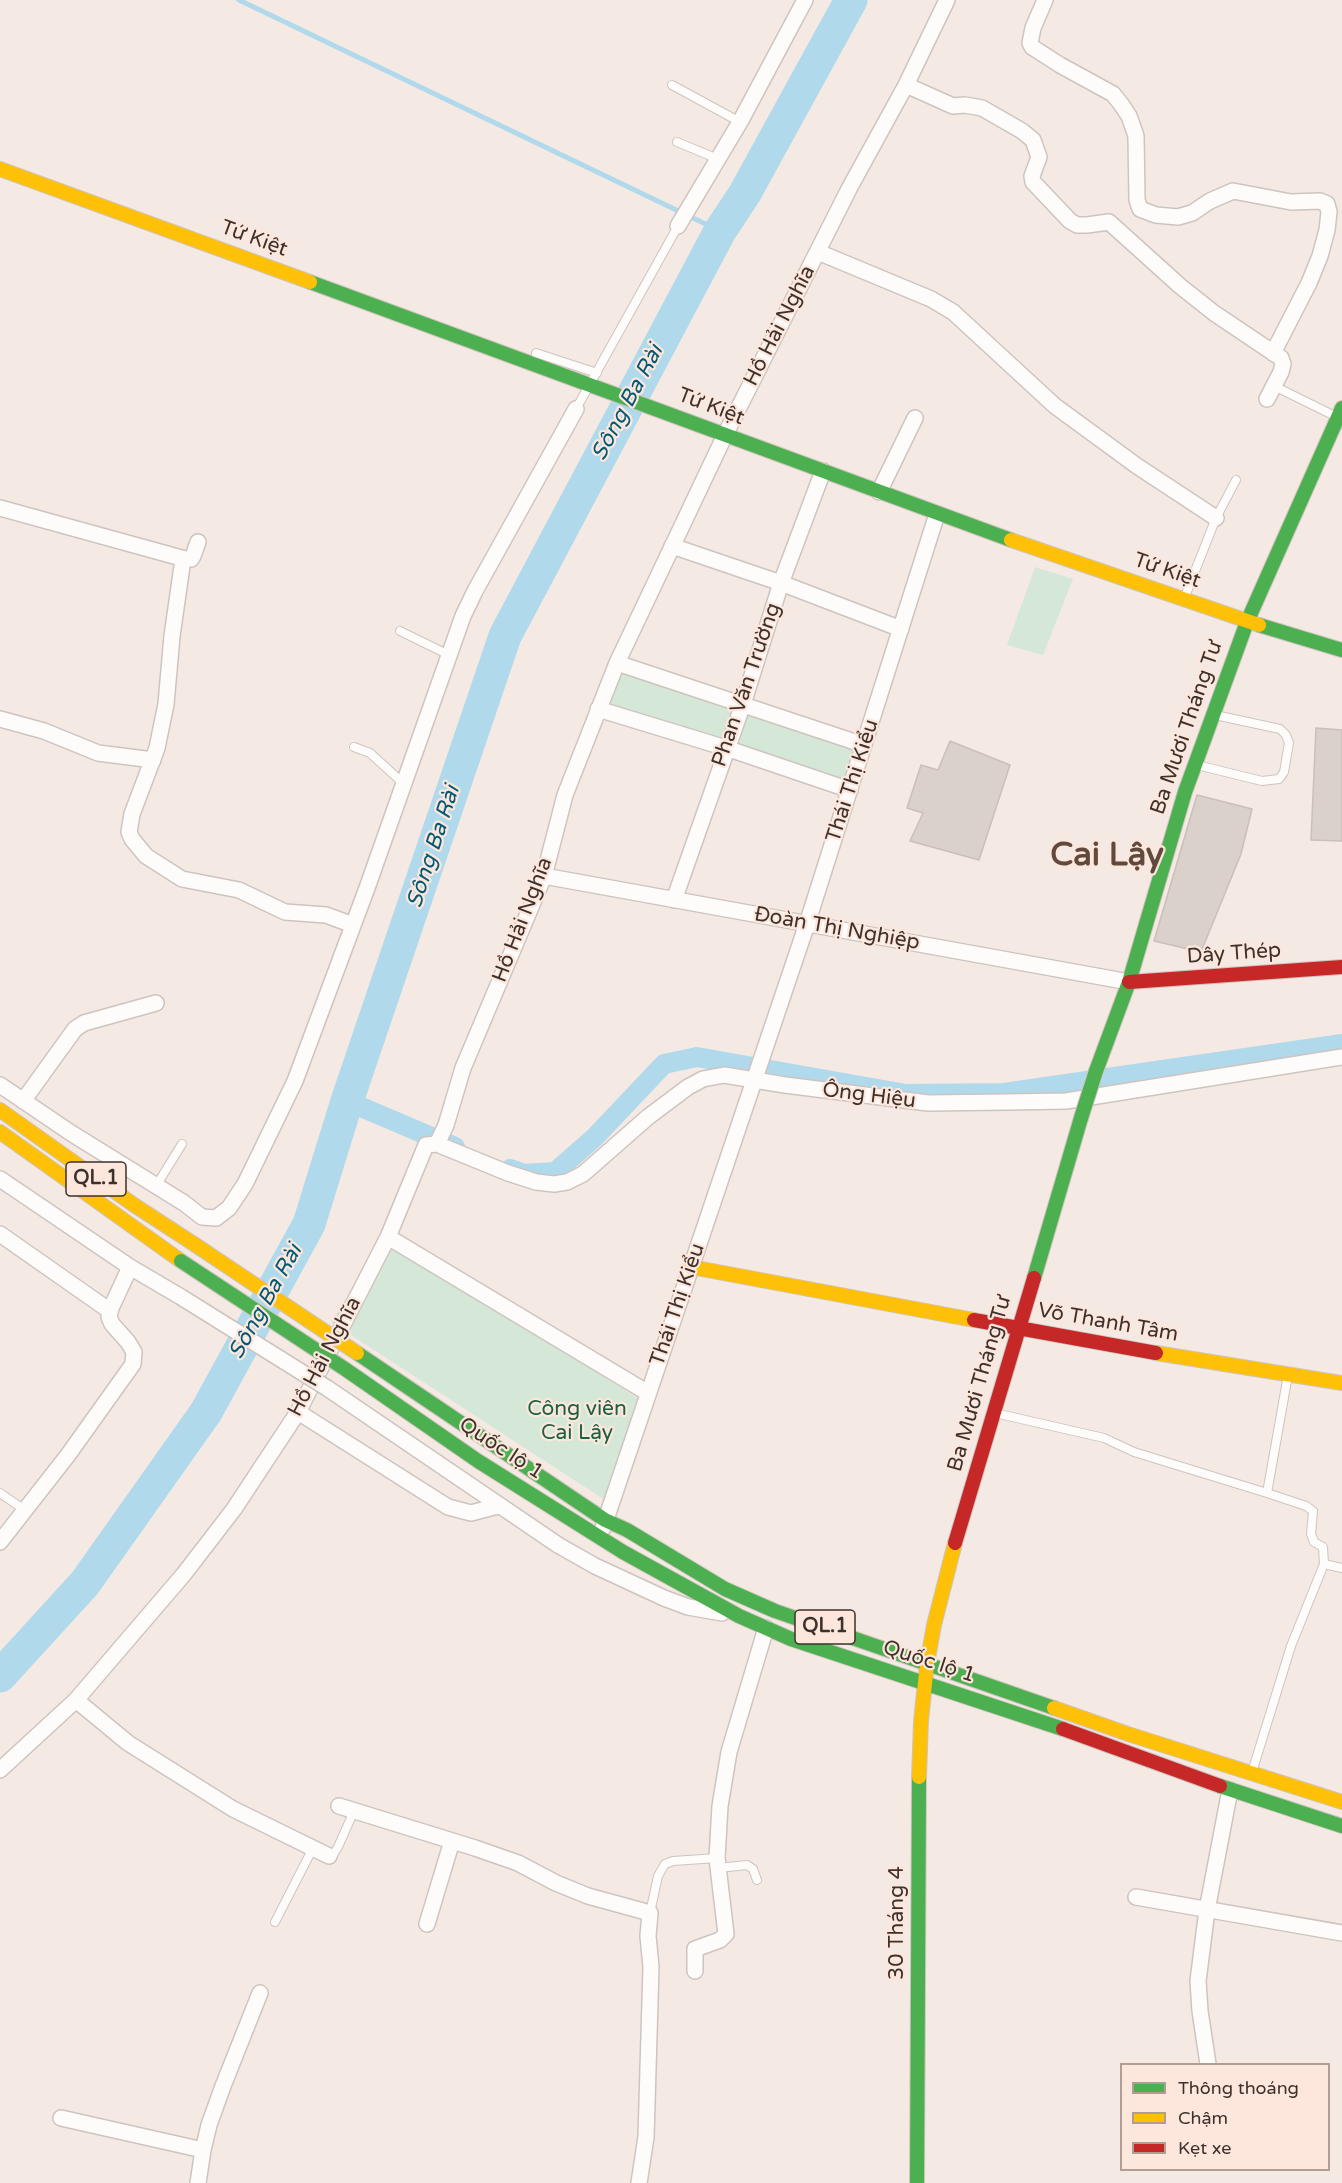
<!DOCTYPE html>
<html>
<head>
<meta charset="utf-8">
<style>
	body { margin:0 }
	#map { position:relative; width:1342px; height:2183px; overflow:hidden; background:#f5e9e3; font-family:"Varela Round",sans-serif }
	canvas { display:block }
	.legend { position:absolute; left:1120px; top:2063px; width:210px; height:108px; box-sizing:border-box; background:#fde6db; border:2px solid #b09e95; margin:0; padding:8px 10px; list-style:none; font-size:18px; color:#3c312c }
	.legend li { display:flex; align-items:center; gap:12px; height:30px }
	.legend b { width:30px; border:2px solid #b09e95 }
</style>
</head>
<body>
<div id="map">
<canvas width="1342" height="2183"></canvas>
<ul class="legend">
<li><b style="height:8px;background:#4caf50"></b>Thông thoáng</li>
<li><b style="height:8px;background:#ffc107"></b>Chậm</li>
<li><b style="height:8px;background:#c62828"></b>Kẹt xe</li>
</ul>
</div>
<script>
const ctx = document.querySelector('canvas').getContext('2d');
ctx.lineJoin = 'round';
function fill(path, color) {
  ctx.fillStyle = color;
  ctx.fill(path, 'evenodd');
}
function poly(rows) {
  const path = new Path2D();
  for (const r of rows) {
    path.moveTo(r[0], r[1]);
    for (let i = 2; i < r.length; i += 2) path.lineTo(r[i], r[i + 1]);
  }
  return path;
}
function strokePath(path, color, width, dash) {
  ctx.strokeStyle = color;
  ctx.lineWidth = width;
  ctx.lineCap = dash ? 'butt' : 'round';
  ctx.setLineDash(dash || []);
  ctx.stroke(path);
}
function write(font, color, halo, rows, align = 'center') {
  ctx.font = font + ' "Varela Round",sans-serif';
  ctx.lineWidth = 4.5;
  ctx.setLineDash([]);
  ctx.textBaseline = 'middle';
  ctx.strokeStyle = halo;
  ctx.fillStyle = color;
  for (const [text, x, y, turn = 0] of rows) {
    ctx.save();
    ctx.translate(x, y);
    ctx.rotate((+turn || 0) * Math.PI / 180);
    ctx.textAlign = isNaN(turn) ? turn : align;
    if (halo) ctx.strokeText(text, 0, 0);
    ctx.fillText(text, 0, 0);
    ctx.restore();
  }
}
fill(poly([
	[1035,567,1073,579,1043,655,1007,645],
	[617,663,864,745,850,790,598,709],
	[384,1238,645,1403,611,1504,331,1322]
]), '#d5e8d8');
strokePath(poly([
	[239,0,720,231]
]), '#b0daec', 5);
strokePath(poly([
	[347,1101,455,1147],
	[510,1169,524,1174,555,1172,594,1138,664,1064,697,1057,906,1094,1004,1093,1342,1044]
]), '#b0daec', 20);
strokePath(poly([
	[0,1676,85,1583,206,1412,309,1224,347,1101,505,636,720,231,745,193,851,0]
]), '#b0daec', 33);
const building = poly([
	[1316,728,1342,730,1342,841,1311,840,1316,728],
	[950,741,1010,765,979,860,910,841,923,813,907,808,921,765,938,770,950,741],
	[1197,795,1252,809,1241,854,1201,952,1154,941,1197,795]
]);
fill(building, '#dbd1cb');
strokePath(building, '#cabfba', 1.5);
const lane = poly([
	[672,85,740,122],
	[677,142,718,159],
	[536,353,597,373],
	[1274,386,1337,417],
	[576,409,678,226],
	[1184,599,1216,518,1236,480],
	[400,631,449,655],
	[354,747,370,753,404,784],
	[1197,765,1262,781,1279,779,1284,772,1289,743,1286,735,1280,729,1215,715],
	[156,1186,182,1144],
	[1288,1375,1267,1493,1306,1506,1313,1511,1311,1534,1314,1542,1323,1547,1324,1564],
	[995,1413,1104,1438,1134,1452,1267,1493],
	[0,1493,26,1511],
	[1253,1769,1291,1646,1324,1564,1342,1568],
	[330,1856,333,1855,338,1847,354,1811],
	[718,1868,747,1865,753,1869,757,1880],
	[650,1913,658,1876,665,1864,673,1861,717,1858],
	[275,1922,313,1848]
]);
const street = poly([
	[1045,0,1033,28,1030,43,1032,47,1060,65,1113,94,1121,104,1129,116,1136,136,1137,200,1140,209,1156,215,1178,217,1192,213,1210,201,1233,191,1291,202,1320,201,1327,204,1329,212,1327,230,1320,256,1309,283,1273,353],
	[906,85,953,106,965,105,982,108,1022,131,1033,140,1039,157,1032,176,1033,182,1070,221,1077,225,1087,225,1109,222,1180,286,1214,313,1281,358,1283,364,1281,372,1267,399],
	[678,226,740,122,805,0],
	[818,252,931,299,953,312,1055,406,1137,466,1216,518],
	[879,492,915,418],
	[0,508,185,559,191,559,193,556,198,542],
	[672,546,781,583,901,629],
	[183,559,172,636,166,704,157,748,132,814,129,832,132,839,146,856,182,879,239,890,285,912,326,915,353,925],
	[617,663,864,745],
	[598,709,726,748,850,790],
	[0,719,44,731,98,753,153,760],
	[544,876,1129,982],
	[674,900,743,704,781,583,823,471],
	[0,1085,71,1133,184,1203,202,1217,216,1218,229,1208,245,1184,295,1081,367,888,463,616,475,591,576,409],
	[23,1101,75,1029,84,1023,156,1003],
	[437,1144,446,1125,463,1068,544,876,565,795,617,663,725,435,850,187,906,85,947,0],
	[437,1144,508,1173,536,1182,554,1184,567,1182,583,1174,648,1117,688,1087,703,1079,724,1075,785,1085,928,1103,1008,1102,1066,1101,1342,1057],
	[0,1179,130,1267,181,1297],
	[0,1234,110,1311],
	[388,1237,648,1393],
	[327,1388,558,1545,595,1566,664,1598,688,1607,722,1613],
	[298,1412,448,1507,471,1513,498,1506],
	[603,1528,807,924,937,514],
	[0,1542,68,1455,133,1364,134,1352,128,1342,112,1324,109,1317,111,1308,130,1267],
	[76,1700,128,1743,233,1809,329,1856],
	[0,1770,76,1700,184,1574,234,1509,298,1412,388,1237,426,1145,437,1144],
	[339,1806,475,1848,518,1863,556,1883,588,1896,650,1913,648,1936,651,1967,646,2137,639,2183],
	[1136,1897,1342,1933],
	[427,1924,452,1841],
	[695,1971,695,1949,720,1940,726,1934,717,1858,720,1806,729,1752,766,1628],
	[1208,2064,1200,2011,1198,1981,1207,1910,1230,1790],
	[61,2118,203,2150,198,2183],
	[203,2150,209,2125,223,2086,260,1993]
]);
const fast = poly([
	[310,282,1011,540],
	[1259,625,1342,650],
	[1096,1071,1129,982,1185,792,1247,622,1342,408],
	[1034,1278,1081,1118],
	[357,1353,605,1520,627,1530,725,1589,775,1611,1054,1708],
	[345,1369,478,1461,623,1552,739,1616,791,1639,1063,1729],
	[1220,1786,1342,1826],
	[917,2183,919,1777]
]);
const slow = poly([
	[0,169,310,282],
	[1011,540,1259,625],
	[0,1110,134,1205,194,1244],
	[0,1132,181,1261],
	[691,1267,974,1320],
	[1156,1353,1342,1383],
	[1054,1708,1128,1734,1342,1802],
	[919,1777,921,1721,927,1664,934,1625,955,1543]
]);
const jam = poly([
	[1129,982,1342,967],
	[974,1320,1156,1353],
	[955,1543,1034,1278],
	[1063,1729,1220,1786]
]);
strokePath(lane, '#cec4bf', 10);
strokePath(street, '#cec4bf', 18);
strokePath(fast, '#cec4bf', 16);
strokePath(slow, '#cec4bf', 16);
strokePath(jam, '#cec4bf', 16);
strokePath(lane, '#fefcfb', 8);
strokePath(street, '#fefcfb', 15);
strokePath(fast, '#4caf50', 14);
strokePath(slow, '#ffc107', 14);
strokePath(jam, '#c62828', 14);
const streetBridge = poly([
	[181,1297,327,1388]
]);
const fastBridge = poly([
	[1081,1118,1096,1071],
	[181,1261,345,1369]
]);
const slowBridge = poly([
	[194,1244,357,1353]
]);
strokePath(streetBridge, '#cec4bf', 18, []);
strokePath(fastBridge, '#cec4bf', 16, []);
strokePath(slowBridge, '#cec4bf', 16, []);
strokePath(streetBridge, '#fefcfb', 15);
strokePath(fastBridge, '#4caf50', 14);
strokePath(slowBridge, '#ffc107', 14);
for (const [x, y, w] of [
	[96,1179,60],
	[825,1627,60]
]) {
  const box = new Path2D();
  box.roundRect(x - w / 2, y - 17, w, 34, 4.5);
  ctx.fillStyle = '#fde6db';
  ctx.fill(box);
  strokePath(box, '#3c312c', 1.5);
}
write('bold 20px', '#3c312c', null, [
	["QL.1",96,1179],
	["QL.1",825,1627]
]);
write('21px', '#3c312c', '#fde6db', [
	["Tứ Kiệt",254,239,20],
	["Hồ Hải Nghĩa",780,326,-63],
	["Tứ Kiệt",711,407,21],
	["Tứ Kiệt",1167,571,19],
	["Phan Văn Trường",747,685,-71],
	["Ba Mươi Tháng Tư",1187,728,-71],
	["Thái Thị Kiểu",853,781,-72],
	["Hồ Hải Nghĩa",523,920,-69],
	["Đoàn Thị Nghiệp",837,929,10],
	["Dây Thép",1234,954,-4],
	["Ông Hiệu",869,1096,7],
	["Thái Thị Kiểu",678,1305,-71],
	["Võ Thanh Tâm",1108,1323,10],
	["Hồ Hải Nghĩa",325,1357,-62],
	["Ba Mươi Tháng Tư",980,1384,-74],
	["Quốc lộ 1",501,1449,33],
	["Quốc lộ 1",929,1662,18],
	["30 Tháng 4",897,1923,-90]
]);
write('21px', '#1a6042', '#fde6db', [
	["Công viên",577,1409],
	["Cai Lậy",577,1433]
]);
write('italic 22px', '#005975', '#fde6db', [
	["Sông Ba Rài",628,403,-62],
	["Sông Ba Rài",434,847,-72],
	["Sông Ba Rài",266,1302,-61]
]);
write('bold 33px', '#61493e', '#fde6db', [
	["Cai Lậy",1107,856]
]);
</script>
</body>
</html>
